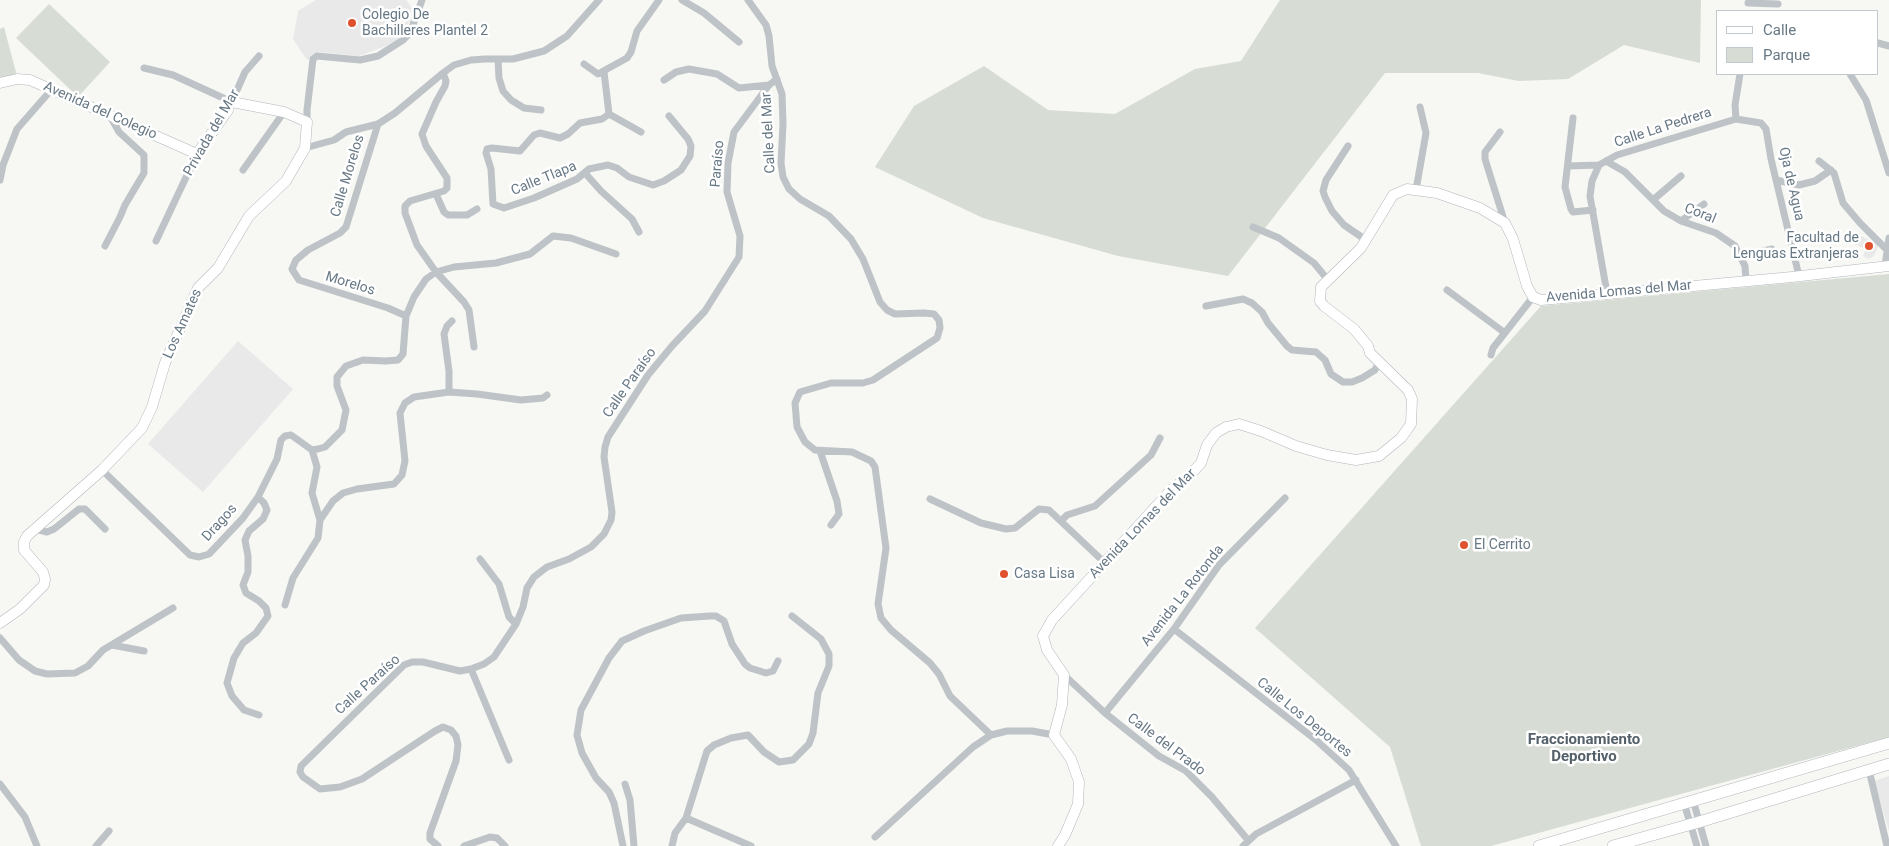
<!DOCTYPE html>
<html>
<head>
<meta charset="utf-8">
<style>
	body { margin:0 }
	#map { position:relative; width:1889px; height:846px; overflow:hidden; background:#f7f7f4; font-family:Roboto,sans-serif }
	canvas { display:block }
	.legend { position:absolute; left:1716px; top:10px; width:162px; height:65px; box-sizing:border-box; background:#fff; border:1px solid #c2c9ce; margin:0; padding:6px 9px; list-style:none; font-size:15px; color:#677885 }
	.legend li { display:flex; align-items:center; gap:10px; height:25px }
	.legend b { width:25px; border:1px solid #c2c9ce }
</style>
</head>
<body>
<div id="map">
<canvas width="1889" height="846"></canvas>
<ul class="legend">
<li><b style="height:6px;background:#fff"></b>Calle</li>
<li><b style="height:14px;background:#d7dcd4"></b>Parque</li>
</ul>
</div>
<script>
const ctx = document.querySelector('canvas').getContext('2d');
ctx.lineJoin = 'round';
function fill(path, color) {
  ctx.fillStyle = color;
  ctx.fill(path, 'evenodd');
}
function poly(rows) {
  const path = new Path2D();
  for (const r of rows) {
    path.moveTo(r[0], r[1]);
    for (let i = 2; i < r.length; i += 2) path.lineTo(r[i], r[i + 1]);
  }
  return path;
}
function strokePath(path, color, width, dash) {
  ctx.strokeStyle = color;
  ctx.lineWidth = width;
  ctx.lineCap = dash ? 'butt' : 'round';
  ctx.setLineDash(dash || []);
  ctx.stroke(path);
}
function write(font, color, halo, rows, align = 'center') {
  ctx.font = font + ' Roboto,sans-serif';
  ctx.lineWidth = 5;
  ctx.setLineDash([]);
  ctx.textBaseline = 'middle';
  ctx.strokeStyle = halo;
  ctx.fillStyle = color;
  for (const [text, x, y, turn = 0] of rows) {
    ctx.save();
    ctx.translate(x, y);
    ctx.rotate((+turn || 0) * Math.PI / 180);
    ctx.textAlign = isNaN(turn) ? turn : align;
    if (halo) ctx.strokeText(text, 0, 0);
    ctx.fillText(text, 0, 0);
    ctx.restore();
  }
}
fill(poly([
	[316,0,406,0,414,11,403,36,386,46,359,56,319,52,307,60,293,39,298,11],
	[1858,235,1879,244,1874,256,1869,259,1863,256,1866,249,1854,244],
	[238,341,293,389,203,492,148,444],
	[1889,776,1889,831,1874,781]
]), '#e8e9e8');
fill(poly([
	[1280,0,1701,0,1700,63,1624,45,1568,79,1519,81,1478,73,1385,73,1228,276,1118,256,983,218,875,167,914,106,984,66,1048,110,1115,114,1195,69,1241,61],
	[49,4,110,62,78,97,16,38],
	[4,27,17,76,0,81,0,29],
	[1889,274,1889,737,1491,846,1421,846,1390,747,1255,628,1541,306]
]), '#d7dcd4');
const secondary = poly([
	[0,83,17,79,30,80,197,154,228,110],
	[0,623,20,609,44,585,45,579,43,572,24,550,24,542,27,536,102,470,142,428,152,407,165,363,198,288,218,268,249,216,286,181,305,148,307,122,284,112,232,102],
	[1058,846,1065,835,1078,804,1079,782,1071,759,1054,735,1062,705,1064,675,1047,650,1043,636,1052,620,1172,489,1188,477,1201,463,1207,445,1216,433,1226,427,1239,424,1261,431,1296,446,1327,455,1356,460,1379,456,1401,438,1411,424,1412,399,1408,390,1370,353,1368,346,1354,329,1324,306,1320,301,1321,287,1361,248,1393,195,1407,189,1437,193,1480,208,1505,223,1513,239,1527,286,1533,297,1541,300,1792,277,1889,266]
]);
const primary = poly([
	[1539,846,1889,743],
	[1613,846,1699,822,1889,764]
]);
strokePath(secondary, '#b1b7bb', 11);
strokePath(primary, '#b2b7bb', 12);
strokePath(poly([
	[682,0,704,13,739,42],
	[748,0,766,25,769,36,772,66,782,94,783,124,781,163,783,177,789,189,800,199,829,216,851,239,863,259,880,302,887,310,895,314,924,313,934,314,939,320,940,328,937,338,873,380,863,383,831,383,800,392,795,403,797,427,805,442,815,450,852,452,871,461,875,467,886,548,878,604,881,618,891,630,930,663,939,674,950,696,991,735],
	[1748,3,1778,4],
	[1878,43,1889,46],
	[498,59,499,78,503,91,511,100,524,108,541,110],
	[584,64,598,74,627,58,631,52,637,31,659,0],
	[144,68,173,75,232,102],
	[604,72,609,114],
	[443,73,446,81,445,86,436,102,422,134,426,146,447,178,447,188,444,191,410,201,405,206,405,213,417,245,436,272,464,302,469,310,474,347],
	[1850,74,1866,100,1889,173],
	[664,80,676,72,689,69,717,74,739,88,769,85],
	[230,106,245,72,259,56],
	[609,114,602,119,580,123,568,134,560,138,540,133,534,135,520,151,492,148,487,149,486,153,491,169,493,204,504,208,534,198,577,179,589,169,608,165,617,168,629,177,653,185,664,181,681,170,690,156,691,146,688,139,669,116],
	[609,114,641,132],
	[1573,118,1565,187,1571,209,1573,212,1593,210],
	[1736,119,1735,105,1740,74],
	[307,122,307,110,313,59,317,56,360,60,378,56,403,40,410,33,422,0],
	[378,124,346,227,340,233,308,250,296,260,292,269,299,280,388,308,406,316],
	[1500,132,1485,152,1485,159,1505,223],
	[1348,146,1326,180,1323,191,1325,197,1332,211,1344,225,1366,240],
	[305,148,334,140,346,132,378,124,395,113,443,73,454,65,471,60,485,59,513,59,544,51,567,36,599,0],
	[1606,161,1625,172,1664,211,1681,221,1716,233,1735,246,1745,266,1746,281],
	[1819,161,1834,173,1843,203,1860,223,1887,250],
	[1568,166,1599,165],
	[243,170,284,112],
	[585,173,601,191,632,219,639,232],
	[0,180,3,165,17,129,52,89],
	[1776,180,1799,185,1815,181,1831,170],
	[1416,190,1426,133,1420,107],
	[436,194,444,212,448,215,467,215,477,209],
	[1653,200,1681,176],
	[1681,221,1704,204],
	[1253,227,1279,238,1314,263,1328,280],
	[156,241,197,154],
	[105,246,120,217,125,205,144,173,144,155,119,132,110,116],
	[1741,256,1772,249],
	[1885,266,1889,238],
	[1447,290,1505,333],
	[1607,293,1590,196,1592,181,1599,165,1617,155,1736,119,1761,123,1766,129,1771,159,1799,276],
	[1206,306,1243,299,1252,303,1262,312,1268,323,1287,346,1292,350,1316,352,1325,360,1331,374,1343,382,1352,382,1362,378,1375,370,1379,362],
	[1491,355,1493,348,1533,297],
	[449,392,449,371,444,334,447,326,452,321],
	[312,450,317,467,312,493,320,520],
	[820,451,837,501,839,514,831,525],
	[102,470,190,555,199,557,209,554,243,518,258,497,277,459,281,440,285,436,291,435,312,450,318,449,325,447,342,430,346,410,337,386,337,377,346,366,363,360,386,361,398,360,403,354,406,316,414,297,426,279,436,272,454,267,496,263,530,254,553,236,571,238,616,254],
	[258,497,264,503,267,510,263,519,249,531,245,540,248,556,248,572,243,585,246,593,259,601,266,608,268,616,256,633,243,643,234,658,227,683,232,696,244,710,259,715],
	[930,499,981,523,1006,529,1015,528,1039,509,1049,510,1105,563],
	[1061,521,1067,515,1095,506,1151,455,1160,438],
	[35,529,47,532,54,529,79,509,85,509,105,529],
	[480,559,499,584,509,617,516,624],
	[285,605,293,578,318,538,320,520,333,501,343,493,357,489,394,484,402,475,405,461,400,413,405,403,414,397,449,392,477,394,521,400,543,398,547,395],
	[1174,629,1316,740,1349,770,1396,846],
	[0,638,19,660,35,671,47,674,75,673,88,666,103,650,173,608],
	[112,645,144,651],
	[471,669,509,760],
	[1064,675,1105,713,1159,756,1186,771,1212,797,1248,840],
	[1105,713,1174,629,1219,565,1285,498],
	[1869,770,1887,846],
	[0,784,25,817,37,846],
	[625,784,630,800,634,846],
	[1693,800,1706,846],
	[1684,803,1697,846],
	[686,818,751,846],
	[875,837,973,747,991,735,1007,731,1032,731,1054,735],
	[96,846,109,831],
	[438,846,430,839,430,833,456,761,458,745,456,736,451,730,443,727,435,731,362,779,340,787,320,789,303,777,300,772,301,766,404,665,412,662,423,662,460,671,471,669,484,664,494,657,516,624,523,607,527,588,534,577,547,567,569,559,591,547,604,534,611,520,612,512,604,457,605,447,608,437,648,375,672,346,705,311,739,257,740,236,727,192,728,163,734,132,769,85,777,79],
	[464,846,490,837,497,838,505,846],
	[623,846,614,803,609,792,596,778,582,753,577,735,581,710,609,658,622,641,644,631,681,618,710,616,716,616,724,621,732,644,745,664,750,668,766,673,773,671,778,661],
	[672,846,675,833,686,818,707,751,714,745,731,738,748,735,764,752,779,762,793,760,809,744,813,733,818,693,829,666,829,654,821,639,792,616],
	[1243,846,1256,834,1356,780]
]), '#bec3c7', 7);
strokePath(secondary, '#fff', 10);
strokePath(primary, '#fff', 11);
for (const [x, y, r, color] of [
	[352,23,5,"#df522d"],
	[1869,246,5,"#df522d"],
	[1464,545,5,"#df522d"],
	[1004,574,5,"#df522d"]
]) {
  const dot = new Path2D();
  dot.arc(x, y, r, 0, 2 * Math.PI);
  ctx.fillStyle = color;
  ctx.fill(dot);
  strokePath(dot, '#fff', 2);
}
write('14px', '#677885', '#fff', [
	["Colegio De",362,15],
	["Bachilleres Plantel 2",362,31],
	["Facultad de",1859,238,"right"],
	["Lenguas Extranjeras",1859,254,"right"],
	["El Cerrito",1474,545],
	["Casa Lisa",1014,574]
], 'left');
write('14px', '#677885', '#fff', [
	["Avenida del Colegio",100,111,24],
	["Calle La Pedrera",1663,128,-18],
	["Privada del Mar",212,133,-60],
	["Calle del Mar",769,133,-93],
	["Paraíso",718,164,-85],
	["Calle Morelos",348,176,-73],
	["Calle Tlapa",544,179,-22],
	["Oja de Agua",1791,184,77],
	["Coral",1700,214,22],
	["Morelos",350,284,17],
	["Avenida Lomas del Mar",1619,292,-5],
	["Los Amates",183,324,-66],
	["Calle Paraíso",630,383,-55],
	["Dragos",220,523,-48],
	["Avenida Lomas del Mar",1143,524,-46],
	["Avenida La Rotonda",1183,596,-52],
	["Calle Paraíso",368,685,-42],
	["Calle Los Deportes",1304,718,39],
	["Calle del Prado",1166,745,37]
]);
write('bold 15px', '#55616a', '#fff', [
	["Fraccionamiento",1584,740],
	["Deportivo",1584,757]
]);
</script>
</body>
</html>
